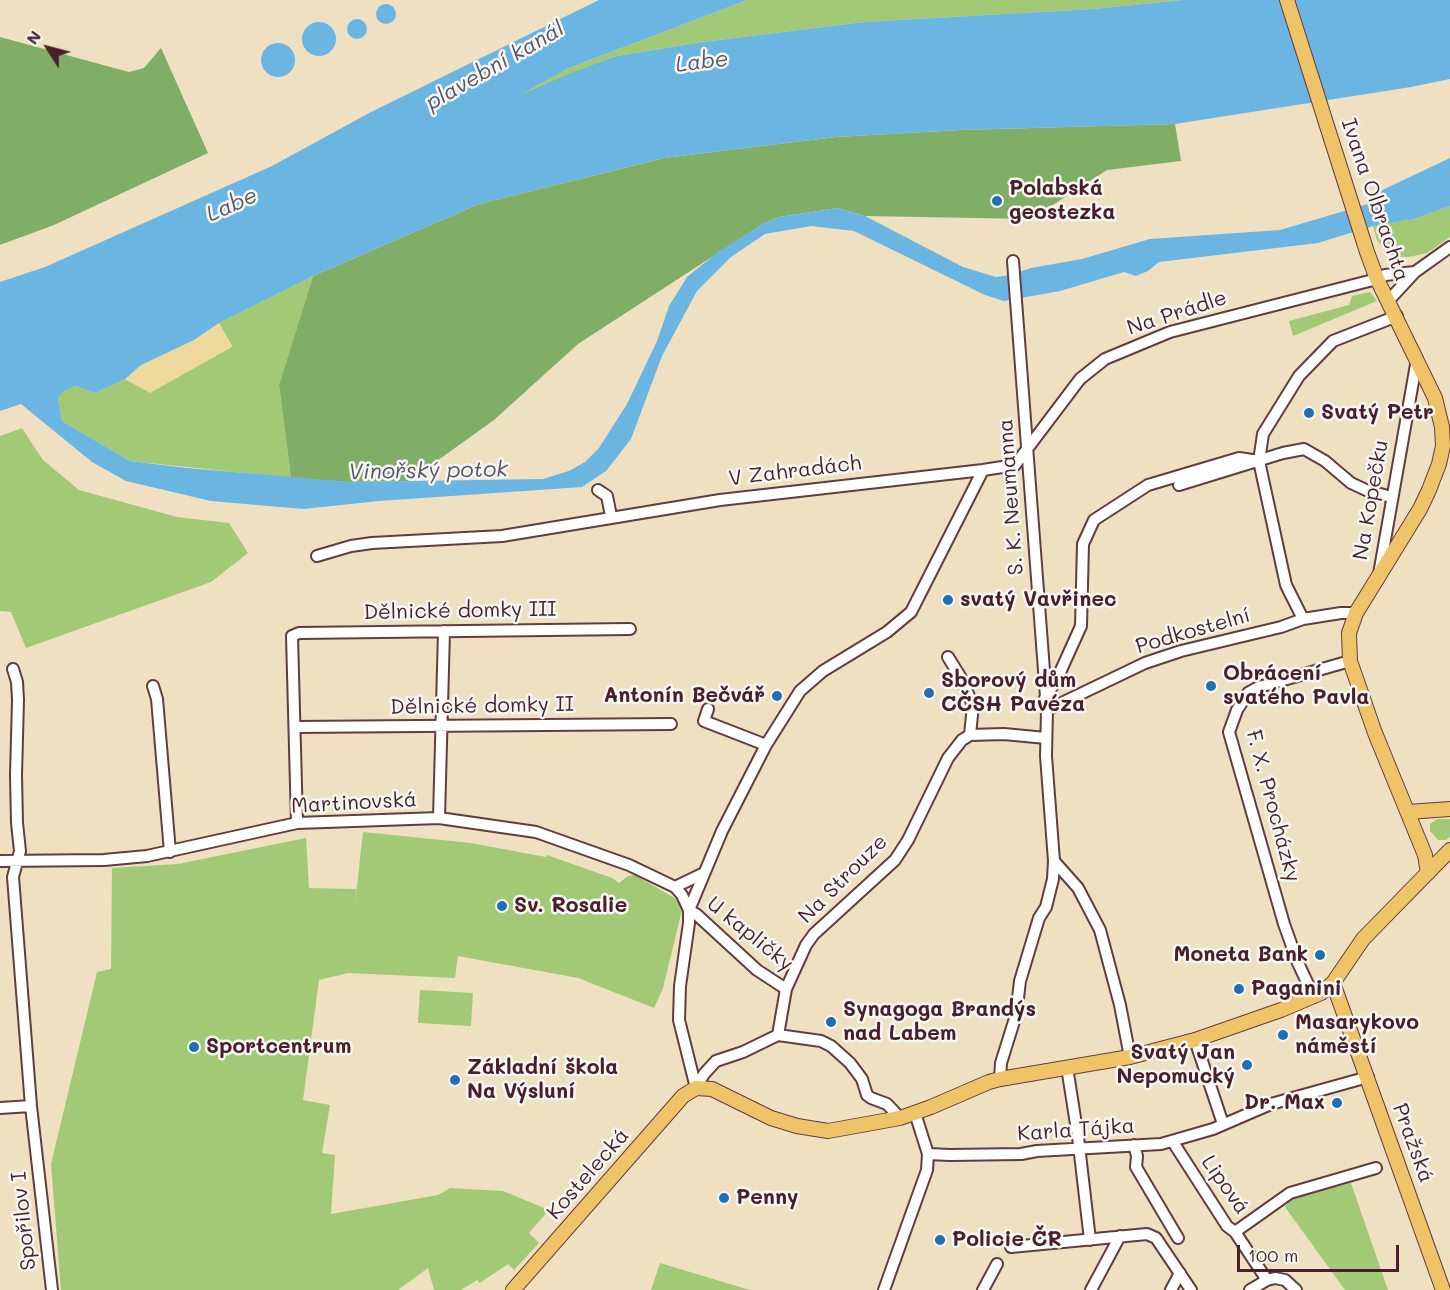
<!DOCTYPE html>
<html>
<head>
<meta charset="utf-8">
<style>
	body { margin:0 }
	#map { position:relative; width:1450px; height:1290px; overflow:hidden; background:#efe0c1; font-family:Mali,sans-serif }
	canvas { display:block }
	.north { position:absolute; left:18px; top:18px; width:60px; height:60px; -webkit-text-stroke:4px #f6f6f2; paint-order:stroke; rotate:306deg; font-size:16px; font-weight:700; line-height:24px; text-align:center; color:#4a1f2b }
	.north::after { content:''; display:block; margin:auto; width:21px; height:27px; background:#4a1f2b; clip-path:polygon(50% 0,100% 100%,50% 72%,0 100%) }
	.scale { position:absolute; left:1237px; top:1245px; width:162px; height:27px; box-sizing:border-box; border:3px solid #4a1f2b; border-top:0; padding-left:8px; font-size:18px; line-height:21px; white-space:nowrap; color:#4a1f2b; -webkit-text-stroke:4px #f6f6f2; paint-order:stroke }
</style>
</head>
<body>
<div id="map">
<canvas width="1450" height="1290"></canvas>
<div class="north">N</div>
<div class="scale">100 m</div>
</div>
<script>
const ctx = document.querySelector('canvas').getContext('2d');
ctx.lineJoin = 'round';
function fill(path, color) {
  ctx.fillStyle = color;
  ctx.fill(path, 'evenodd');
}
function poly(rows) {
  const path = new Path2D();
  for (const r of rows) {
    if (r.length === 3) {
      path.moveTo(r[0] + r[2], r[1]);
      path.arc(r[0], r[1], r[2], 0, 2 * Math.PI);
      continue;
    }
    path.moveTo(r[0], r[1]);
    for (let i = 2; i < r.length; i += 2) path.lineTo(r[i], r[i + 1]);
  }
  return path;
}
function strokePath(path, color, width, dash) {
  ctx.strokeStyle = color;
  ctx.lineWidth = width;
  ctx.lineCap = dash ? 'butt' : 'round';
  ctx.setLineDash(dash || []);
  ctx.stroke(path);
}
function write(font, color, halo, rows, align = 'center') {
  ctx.font = font + ' Mali,sans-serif';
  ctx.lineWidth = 5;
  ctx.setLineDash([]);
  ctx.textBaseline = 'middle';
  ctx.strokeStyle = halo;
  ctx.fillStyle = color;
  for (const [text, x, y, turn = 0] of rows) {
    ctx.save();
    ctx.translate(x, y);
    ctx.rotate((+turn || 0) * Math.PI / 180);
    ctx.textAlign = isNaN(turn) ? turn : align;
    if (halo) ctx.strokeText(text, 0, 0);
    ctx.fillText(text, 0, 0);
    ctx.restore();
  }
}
fill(poly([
	[747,0,1183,0,1094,9,864,22,703,42,617,56,508,101,569,68],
	[1450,206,1450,237,1427,253,1409,257,1397,257,1387,254,1377,240,1373,226,1414,219],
	[313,276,279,385,291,478,130,461,62,421,58,398,64,391,75,386,95,393,125,379,150,392,232,346,219,323],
	[1370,292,1377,301,1293,336,1289,321,1349,305,1352,296],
	[22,428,43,460,79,490,177,517,229,523,248,553,211,582,26,648,11,612,0,611,0,436],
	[1437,819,1450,819,1450,837,1446,840,1438,840,1430,831,1430,824],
	[363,832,471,843,546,857,547,855,612,878,619,883,628,876,635,875,678,900,682,910,663,988,654,1008,578,978,458,956,455,978,348,973,319,980,303,1100,330,1105,322,1153,335,1155,331,1214,438,1195,450,1188,503,1191,549,1210,529,1233,539,1243,514,1270,508,1264,480,1283,477,1280,461,1290,434,1290,428,1268,398,1290,61,1290,51,1164,97,972,111,969,112,868,178,864,306,838,309,888,356,889,355,904],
	[420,990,473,993,471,1026,418,1023],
	[1351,1183,1388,1290,1345,1290,1285,1207,1291,1200,1307,1193],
	[660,1263,750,1290,751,1290,651,1290]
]), '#a2ca76');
fill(poly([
	[0,37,129,72,144,68,161,48,208,153,54,225,0,245],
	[1175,124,1181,161,1107,170,1031,219,865,216,838,208,779,217,761,225,578,344,494,420,409,481,350,482,291,478,279,385,313,276,479,204,664,158,836,137,960,130]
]), '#81ae67');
fill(poly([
	[219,323,232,347,150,393,125,379,141,365,194,340]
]), '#eeda9e');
fill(poly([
	[599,0,747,0,569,68,518,96,571,73,617,56,703,42,864,22,1094,9,1183,0,1450,0,1450,79,1411,87,1175,124,960,130,836,137,664,158,479,204,313,276,219,323,194,340,141,365,125,379,95,393,75,386,64,391,58,398,62,421,130,461,187,468,350,482,543,479,569,471,585,462,599,448,627,404,657,341,669,306,687,277,718,252,761,225,779,217,838,208,865,216,963,267,996,277,1010,275,1031,268,1082,259,1150,239,1280,230,1368,204,1376,193,1450,158,1450,206,1414,219,1373,226,1318,243,1159,262,1148,271,1136,276,1124,272,1060,291,1004,301,985,295,854,231,811,226,765,234,731,257,697,291,662,356,631,439,606,471,582,487,379,501,303,509,211,501,126,481,92,462,21,404,0,411,0,282,45,267,272,166,371,112],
	[386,14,10],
	[357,29,10],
	[319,39,17],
	[278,60,17]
]), '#6bb5e3');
const minor = poly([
	[1389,300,1415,272,1450,247],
	[1179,485,1283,453,1304,449,1325,461,1351,483,1366,490,1391,497],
	[598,490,607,496,611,516],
	[317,556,351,546,372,543,502,536,720,500,983,470,1015,465,1080,379,1105,359,1170,332,1377,279,1385,275,1415,272],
	[1379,574,1417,359],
	[1303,619,1286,585,1259,461,1263,434,1299,376,1333,341,1397,316],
	[948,657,961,678,973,705,970,735],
	[13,669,17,682,18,700,16,775,17,823,20,851,13,877,31,1106,52,1290],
	[153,686,157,699,170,852],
	[1045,698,1057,679,1081,626,1083,544,1094,520,1148,485,1239,458,1259,461],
	[708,709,704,721,766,745],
	[1047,710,1145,663,1181,651,1281,627,1303,619,1341,613,1356,613],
	[295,727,671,724],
	[970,735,1004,734,1046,738],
	[439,818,444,631],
	[297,823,292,636,299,633,630,629],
	[0,861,104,860,147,856,297,823,439,818,536,832,629,865,675,887,682,895,689,910,689,923,680,986,679,1020,696,1088],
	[1054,861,1078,888,1100,930,1120,1005,1130,1057],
	[675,887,704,873],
	[689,910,722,831,766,745,800,691,823,671,887,632,911,612,983,470],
	[689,910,696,914,757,970,786,989],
	[1314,997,1298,963,1284,924,1229,732,1237,710,1248,693,1259,687,1350,661],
	[778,1035,786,989,806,945,814,934,895,860,908,840,948,758,962,740,970,735],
	[778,1035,821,1041,831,1046,850,1063,862,1079,867,1095,871,1098,887,1104,900,1118],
	[1195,1040,1223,1124],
	[1067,1067,1078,1137,1090,1240],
	[1000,1079,1001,1063,1016,1015,1020,981,1039,918,1046,907,1053,879,1054,861,1046,756,1047,710,1013,261],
	[696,1088,704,1074,716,1061,743,1052,778,1035],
	[0,1108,31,1106],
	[1173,1142,1227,1226,1235,1232,1267,1280],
	[1134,1145,1137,1156,1136,1167,1178,1238],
	[928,1154,950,1155,1021,1154,1037,1151,1161,1144,1213,1129,1271,1104,1368,1077],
	[1235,1232,1290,1193,1376,1168],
	[1011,1247,1147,1234,1156,1238,1191,1290],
	[884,1290,927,1170,928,1154,915,1113],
	[983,1290,997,1264],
	[1091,1290,1120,1236],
	[1171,1290,1180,1273],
	[1250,1290,1267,1280,1275,1278,1285,1280,1296,1290]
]);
const major = poly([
	[1287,0,1367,252,1377,279,1435,398,1442,427,1443,446,1439,464,1429,490,1420,509,1356,613,1349,633,1350,661,1375,733,1425,855,1428,873],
	[1408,812,1450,809],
	[1333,983,1443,1290],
	[513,1290,683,1096,696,1088,712,1089,771,1118,797,1126,828,1131,900,1118,931,1107,989,1082,1000,1079,1130,1057,1195,1040,1281,1010,1321,993,1333,983,1363,939,1450,850]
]);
strokePath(minor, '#633c42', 14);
strokePath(major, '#633c42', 16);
strokePath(minor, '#fff', 10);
strokePath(major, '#efc469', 14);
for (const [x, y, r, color] of [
	[997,201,6,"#1f6fb2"],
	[1309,413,6,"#1f6fb2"],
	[948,600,6,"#1f6fb2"],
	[1211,686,6,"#1f6fb2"],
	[929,693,6,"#1f6fb2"],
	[777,696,6,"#1f6fb2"],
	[502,906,6,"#1f6fb2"],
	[1320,955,6,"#1f6fb2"],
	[1239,989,6,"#1f6fb2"],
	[831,1022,6,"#1f6fb2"],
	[1283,1035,6,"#1f6fb2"],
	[194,1047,6,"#1f6fb2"],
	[1247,1065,6,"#1f6fb2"],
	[455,1080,6,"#1f6fb2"],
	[1337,1103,6,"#1f6fb2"],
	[724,1198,6,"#1f6fb2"],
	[940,1240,6,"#1f6fb2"]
]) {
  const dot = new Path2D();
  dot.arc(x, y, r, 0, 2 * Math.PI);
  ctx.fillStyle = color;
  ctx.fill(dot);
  strokePath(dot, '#f6f6f2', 2);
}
write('bold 21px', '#4a1f2b', '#f6f6f2', [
	["Polabská",1009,189],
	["geostezka",1009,213],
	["Svatý Petr",1321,413],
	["svatý Vavřinec",960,600],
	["Obrácení",1223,674],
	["svatého Pavla",1223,698],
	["Sborový dům",941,681],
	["CČSH Pavéza",941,705],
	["Antonín Bečvář",765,696,"right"],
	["Sv. Rosalie",514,906],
	["Moneta Bank",1308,955,"right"],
	["Paganini",1251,989],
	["Synagoga Brandýs",843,1010],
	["nad Labem",843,1034],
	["Masarykovo",1295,1023],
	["náměstí",1295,1047],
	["Sportcentrum",206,1047],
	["Svatý Jan",1235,1053,"right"],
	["Nepomucký",1235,1077,"right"],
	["Základní škola",467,1068],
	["Na Výsluní",467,1092],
	["Dr. Max",1325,1103,"right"],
	["Penny",736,1198],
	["Policie ČR",952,1240]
], 'left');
write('21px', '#4a1f2b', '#f6f6f2', [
	["Ivana Olbrachta",1375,200,71],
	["Na Prádle",1177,313,-18],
	["V Zahradách",795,471,-7],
	["S. K. Neumanna",1011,497,-94],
	["Na Kopečku",1371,500,-80],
	["Dělnické domky III",460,611,-1],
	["Podkostelní",1193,631,-16],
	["Dělnické domky II",482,706,-1],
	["Martinovská",354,803,-3],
	["F. X. Procházky",1273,806,75],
	["Na Strouze",843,879,-45],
	["U kapličky",750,934,39],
	["Karla Tájka",1076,1130,-4],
	["Pražská",1413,1143,70],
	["Kostelecká",588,1174,-49],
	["Lipová",1225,1185,55],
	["Spořilov I",24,1221,-96]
]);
write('italic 22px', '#56546b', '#f6f6f2', [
	["Labe",702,62,-7],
	["plavební kanál",495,66,-30],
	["Labe",232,205,-24],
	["Vinořský potok",428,471,-1]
]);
</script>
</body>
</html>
